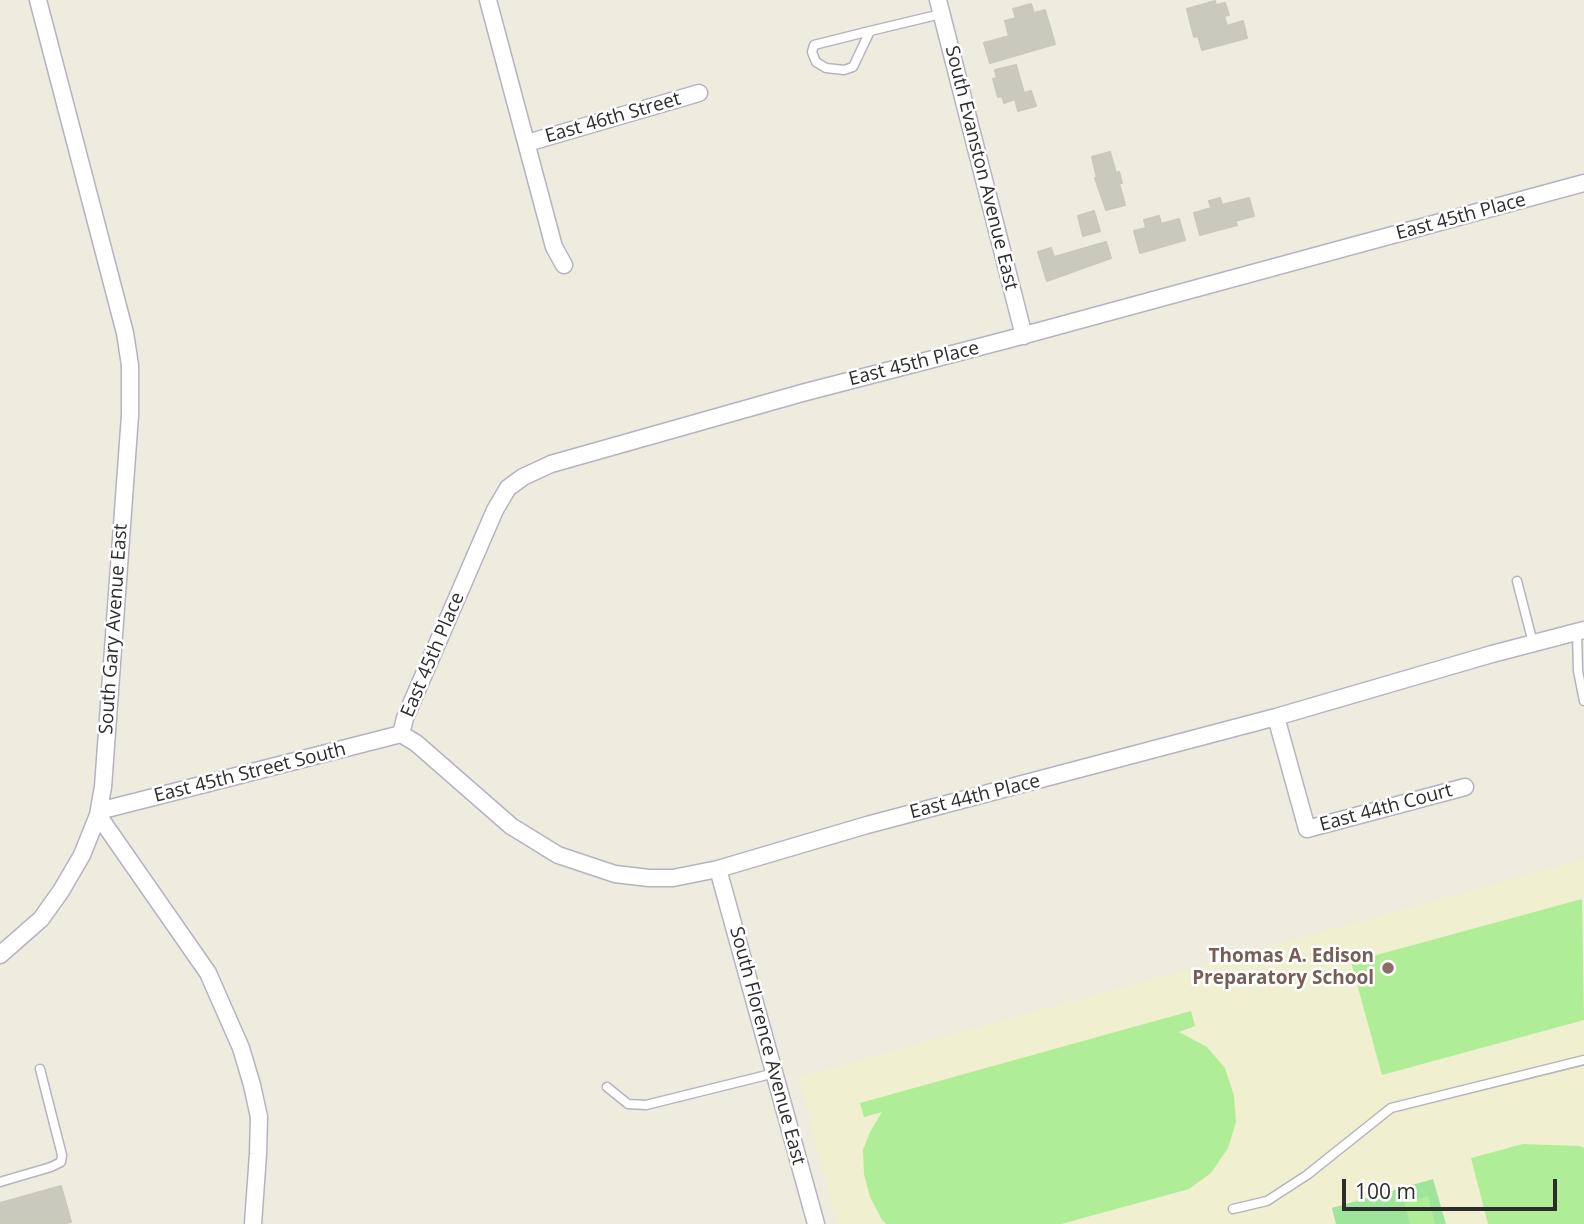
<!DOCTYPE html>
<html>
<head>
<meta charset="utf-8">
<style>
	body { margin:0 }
	#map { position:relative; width:1584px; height:1224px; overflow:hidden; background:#eeecdf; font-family:"Open Sans",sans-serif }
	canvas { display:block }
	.scale { position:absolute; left:1342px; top:1179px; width:215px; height:32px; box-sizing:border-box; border:4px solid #2d2d2d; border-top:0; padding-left:9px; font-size:21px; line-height:24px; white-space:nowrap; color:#2d2d2d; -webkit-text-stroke:5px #fff; paint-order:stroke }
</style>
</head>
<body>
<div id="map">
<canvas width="1584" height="1224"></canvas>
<div class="scale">100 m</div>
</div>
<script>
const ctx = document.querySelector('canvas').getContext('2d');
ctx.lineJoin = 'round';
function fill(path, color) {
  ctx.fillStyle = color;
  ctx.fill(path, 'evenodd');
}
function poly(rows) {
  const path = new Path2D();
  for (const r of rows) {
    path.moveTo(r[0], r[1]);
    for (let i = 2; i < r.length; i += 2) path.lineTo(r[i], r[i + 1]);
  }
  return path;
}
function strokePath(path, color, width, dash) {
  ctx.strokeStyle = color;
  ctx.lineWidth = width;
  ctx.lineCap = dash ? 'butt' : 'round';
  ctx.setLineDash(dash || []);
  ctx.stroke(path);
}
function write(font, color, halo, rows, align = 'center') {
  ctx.font = font + ' "Open Sans",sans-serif';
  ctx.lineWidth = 5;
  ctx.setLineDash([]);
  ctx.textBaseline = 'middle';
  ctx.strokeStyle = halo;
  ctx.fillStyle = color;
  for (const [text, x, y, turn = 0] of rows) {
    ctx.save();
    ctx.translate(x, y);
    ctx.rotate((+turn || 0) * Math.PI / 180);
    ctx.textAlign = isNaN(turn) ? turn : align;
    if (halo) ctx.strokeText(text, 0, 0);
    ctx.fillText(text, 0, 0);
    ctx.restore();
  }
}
fill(poly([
	[1584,859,1584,1224,837,1224,799,1077]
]), '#f0efcf');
fill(poly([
	[1433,1179,1446,1224,1336,1224,1332,1208]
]), '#9ee59b');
fill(poly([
	[1582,899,1584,1020,1382,1075,1351,962],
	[1191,1011,1195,1026,1179,1032,1207,1047,1225,1068,1234,1096,1236,1122,1228,1148,1211,1173,1189,1189,1061,1224,886,1224,882,1220,870,1197,864,1174,863,1150,870,1132,882,1112,864,1117,860,1103],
	[1523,1144,1580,1146,1584,1148,1584,1224,1488,1224,1471,1158],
	[1428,1196,1435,1224,1410,1224,1404,1203]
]), '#afed97');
const building = poly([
	[1215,1,1216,5,1225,3,1229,15,1224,16,1227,26,1243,21,1247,38,1202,50,1198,36,1194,37,1187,9,1215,1],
	[1031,4,1034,13,1045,10,1055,44,990,63,984,43,1009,36,1005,21,1016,18,1013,9,1031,4],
	[1016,65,1024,93,1031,91,1036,106,1018,111,1015,99,1004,103,1002,96,998,97,993,79,997,78,995,70,1016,65],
	[1110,152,1116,173,1119,172,1122,183,1119,183,1125,205,1106,210,1095,178,1097,178,1092,157,1110,152],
	[1220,198,1222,205,1249,198,1254,216,1235,221,1237,225,1200,235,1194,213,1211,208,1209,201,1220,198],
	[1094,211,1100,231,1083,236,1078,216,1094,211],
	[1159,216,1161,224,1179,219,1185,240,1140,253,1134,231,1146,228,1144,220,1159,216],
	[1106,242,1111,258,1047,281,1038,252,1051,248,1054,257,1106,242],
	[61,1186,71,1222,63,1224,0,1224,0,1203,61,1186]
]);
fill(building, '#cac9be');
strokePath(building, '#cac9b9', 2);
const service = poly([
	[870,31,853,67,844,70,826,68,816,62,812,52,814,45,870,31,941,14],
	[1517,581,1533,643],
	[1577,631,1578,671,1584,701],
	[607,1087,628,1104,646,1105,775,1073],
	[0,1182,51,1167,61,1162,62,1155,40,1069],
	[1233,1209,1267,1201,1307,1175,1391,1108,1584,1060]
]);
const minor = poly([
	[38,0,125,333,130,365,130,415,103,787,98,815,208,973,241,1048,252,1085,259,1117,258,1154,253,1224],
	[488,0,554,247,564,265],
	[938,0,1024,336],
	[527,143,699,93],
	[1276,717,1307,829,1465,787],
	[401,734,405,718,495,510,508,488,523,477,551,464,802,393,1010,339,1584,183],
	[401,734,416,743,511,826,558,855,615,874,649,878,673,878,718,869,867,825,1276,717,1492,654,1584,630],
	[99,811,401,734],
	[718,869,816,1224],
	[0,955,41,919,61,891,82,855,98,815]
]);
strokePath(service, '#b4b3c0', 11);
strokePath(minor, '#b4b3c0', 19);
strokePath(service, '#fff', 8);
strokePath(minor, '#fff', 16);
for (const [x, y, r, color] of [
	[1388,968,7,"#8d6e63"]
]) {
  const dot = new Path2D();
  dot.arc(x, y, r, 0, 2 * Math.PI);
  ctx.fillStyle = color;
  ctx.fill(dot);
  strokePath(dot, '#fff', 2.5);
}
write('19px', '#2d2d2d', '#fff', [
	["East 46th Street",613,118,-16],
	["South Evanston Avenue East",981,168,76],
	["East 45th Place",1461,217,-15],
	["East 45th Place",914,364,-14],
	["South Gary Avenue East",114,629,-86],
	["East 45th Place",433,655,-67],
	["East 45th Street South",250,773,-14],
	["East 44th Place",975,797,-14],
	["East 44th Court",1386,808,-15],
	["South Florence Avenue East",767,1046,75]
]);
write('bold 19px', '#785e54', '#fff', [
	["Thomas A. Edison",1374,957],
	["Preparatory School",1374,979]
], 'right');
</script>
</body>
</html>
